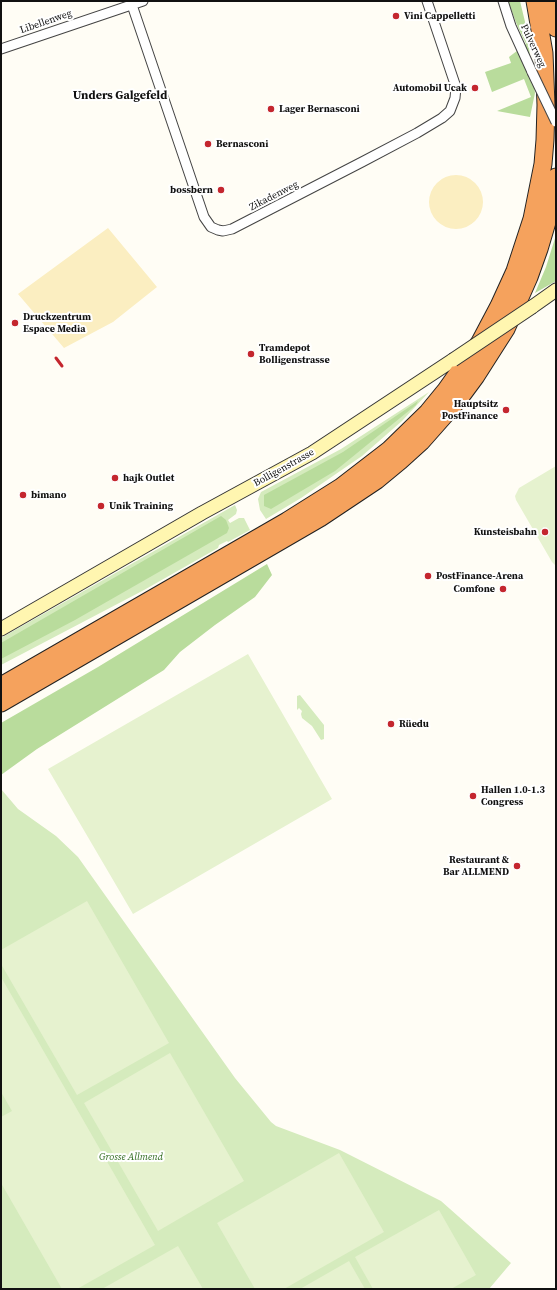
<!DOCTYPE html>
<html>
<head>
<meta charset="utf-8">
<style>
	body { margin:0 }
	#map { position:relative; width:557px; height:1290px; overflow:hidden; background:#fffdf5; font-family:"Source Serif 4",serif }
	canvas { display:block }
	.frame { position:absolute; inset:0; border:2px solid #111; pointer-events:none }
</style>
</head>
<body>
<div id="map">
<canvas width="557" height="1290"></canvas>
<div class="frame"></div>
</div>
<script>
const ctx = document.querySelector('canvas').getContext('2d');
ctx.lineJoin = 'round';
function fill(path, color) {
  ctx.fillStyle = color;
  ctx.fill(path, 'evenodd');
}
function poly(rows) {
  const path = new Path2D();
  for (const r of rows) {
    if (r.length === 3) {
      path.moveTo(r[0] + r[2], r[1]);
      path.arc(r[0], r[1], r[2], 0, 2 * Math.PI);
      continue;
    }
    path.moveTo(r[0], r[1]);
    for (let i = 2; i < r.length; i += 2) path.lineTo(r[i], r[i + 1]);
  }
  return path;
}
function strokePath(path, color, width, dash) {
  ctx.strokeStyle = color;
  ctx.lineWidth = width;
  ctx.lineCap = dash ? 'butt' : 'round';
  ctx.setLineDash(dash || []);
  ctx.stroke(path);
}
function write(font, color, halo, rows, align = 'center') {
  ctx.font = font + ' "Source Serif 4",serif';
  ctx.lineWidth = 4;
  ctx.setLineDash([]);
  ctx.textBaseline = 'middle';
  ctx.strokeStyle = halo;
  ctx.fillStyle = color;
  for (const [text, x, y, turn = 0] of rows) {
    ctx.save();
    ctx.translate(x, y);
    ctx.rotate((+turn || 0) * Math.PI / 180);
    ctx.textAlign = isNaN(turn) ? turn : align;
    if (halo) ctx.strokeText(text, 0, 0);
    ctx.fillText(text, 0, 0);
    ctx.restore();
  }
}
fill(poly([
	[429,392,402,421,362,456,301,498,266,519,260,510,258,499,261,492,341,449],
	[235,505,237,510,236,514,228,520,230,523,239,518,244,518,250,530,228,542,227,541,219,545,218,548,144,590,1,665,1,638],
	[300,695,324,725,324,739,321,740,312,726,302,718,301,714,302,711,299,708,297,710,297,696],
	[1,789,18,809,56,836,78,857,235,1078,271,1122,276,1126,340,1150,441,1201,511,1263,489,1289,1,1289]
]), '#d5ebbd');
fill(poly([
	[508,1,520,1,526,26,535,93,530,117,497,111,531,97,524,79,492,92,485,72,511,63,509,57,526,44,517,25],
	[556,235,556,281,535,293,546,267],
	[418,401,416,405,335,471,271,509,264,506,264,495,343,452],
	[221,516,226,520,229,528,227,533,75,620,1,659,1,643],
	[267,564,272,575,255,597,215,625,180,652,164,670,37,749,1,775,1,723,98,667]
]), '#b9dc9c');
fill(poly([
	[456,202,27],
	[108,228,157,287,113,322,64,348,18,294]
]), '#fbeec1');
fill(poly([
	[556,466,556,566,552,562,516,500,515,496,519,488],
	[248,654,332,799,133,914,48,769],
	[87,901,169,1043,77,1095,1,964,1,950],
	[1,977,155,1245,77,1289,62,1289,1,1183,1,1117,12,1111,1,1092],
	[170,1053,244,1181,158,1231,84,1103],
	[339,1153,384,1232,284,1289,255,1289,217,1223],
	[439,1210,476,1275,451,1289,373,1289,355,1257],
	[178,1246,203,1289,102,1289],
	[349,1261,365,1289,300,1289]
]), '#e6f2cf');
const street = poly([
	[503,1,511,26,532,72],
	[132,5,204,217,211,227,218,230,223,231,232,229,362,162,417,133,442,118,450,111,455,98,456,87,427,1],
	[1,49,143,1]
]);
const secondary = poly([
	[532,307,556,290],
	[1,629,202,513,312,453,453,360]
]);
const highway = poly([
	[551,1,556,28],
	[1,686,287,521,341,487,389,450,428,412,446,390,480,342,499,306,515,271,532,219,543,164,545,140,546,105,544,53,535,1],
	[1,703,320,518,377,480,400,461,421,442,459,399,476,376,506,329,529,277,539,249,547,222,556,177]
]);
strokePath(street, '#444', 11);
strokePath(secondary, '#333', 15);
strokePath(highway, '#222', 19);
strokePath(street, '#fff', 9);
strokePath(secondary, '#fff6b0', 13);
strokePath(highway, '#f5a25d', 17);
strokePath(poly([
	[56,358,62,366]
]), '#c4262e', 3);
const streetBridge = poly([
	[532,72,556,122]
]);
const secondaryBridge = poly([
	[453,360,532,307]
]);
strokePath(streetBridge, '#444', 11, []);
strokePath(secondaryBridge, '#333', 15, []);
strokePath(streetBridge, '#fff', 9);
strokePath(secondaryBridge, '#fff6b0', 13);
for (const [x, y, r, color] of [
	[396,16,4,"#c4262e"],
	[475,88,4,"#c4262e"],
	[271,109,4,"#c4262e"],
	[208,144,4,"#c4262e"],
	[221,190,4,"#c4262e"],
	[15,323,4,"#c4262e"],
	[251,354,4,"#c4262e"],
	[506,410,4,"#c4262e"],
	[115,478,4,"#c4262e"],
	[23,495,4,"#c4262e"],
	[101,506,4,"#c4262e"],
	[545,532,4,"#c4262e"],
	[428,576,4,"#c4262e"],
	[503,589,4,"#c4262e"],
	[391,724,4,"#c4262e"],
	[473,796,4,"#c4262e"],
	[517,866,4,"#c4262e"]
]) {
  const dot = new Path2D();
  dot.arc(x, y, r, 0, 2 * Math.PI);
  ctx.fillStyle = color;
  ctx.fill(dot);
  strokePath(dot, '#fff', 1.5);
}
write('bold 10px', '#111', '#fff', [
	["Vini Cappelletti",404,16],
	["Automobil Ucak",467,88,"right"],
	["Lager Bernasconi",279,109],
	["Bernasconi",216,144],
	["bossbern",213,190,"right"],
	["Druckzentrum",23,317],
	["Espace Media",23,329],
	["Tramdepot",259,348],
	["Bolligenstrasse",259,360],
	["Hauptsitz",498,404,"right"],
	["PostFinance",498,416,"right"],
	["hajk Outlet",123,478],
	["bimano",31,495],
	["Unik Training",109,506],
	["Kunsteisbahn",537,532,"right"],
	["PostFinance-Arena",436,576],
	["Comfone",495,589,"right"],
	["Rüedu",399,724],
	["Hallen 1.0-1.3",481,790],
	["Congress",481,802],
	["Restaurant &",509,860,"right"],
	["Bar ALLMEND",509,872,"right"]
], 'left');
write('10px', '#111', '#fff', [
	["Libellenweg",46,22,-19],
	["Pulverweg",533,46,65],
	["Zikadenweg",274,196,-27],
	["Bolligenstrasse",284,468,-29]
]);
write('italic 10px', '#2f6b1f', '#fff', [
	["Grosse Allmend",131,1157]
]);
write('bold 12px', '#111', '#fff', [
	["Unders Galgefeld",120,96]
]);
</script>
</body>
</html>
